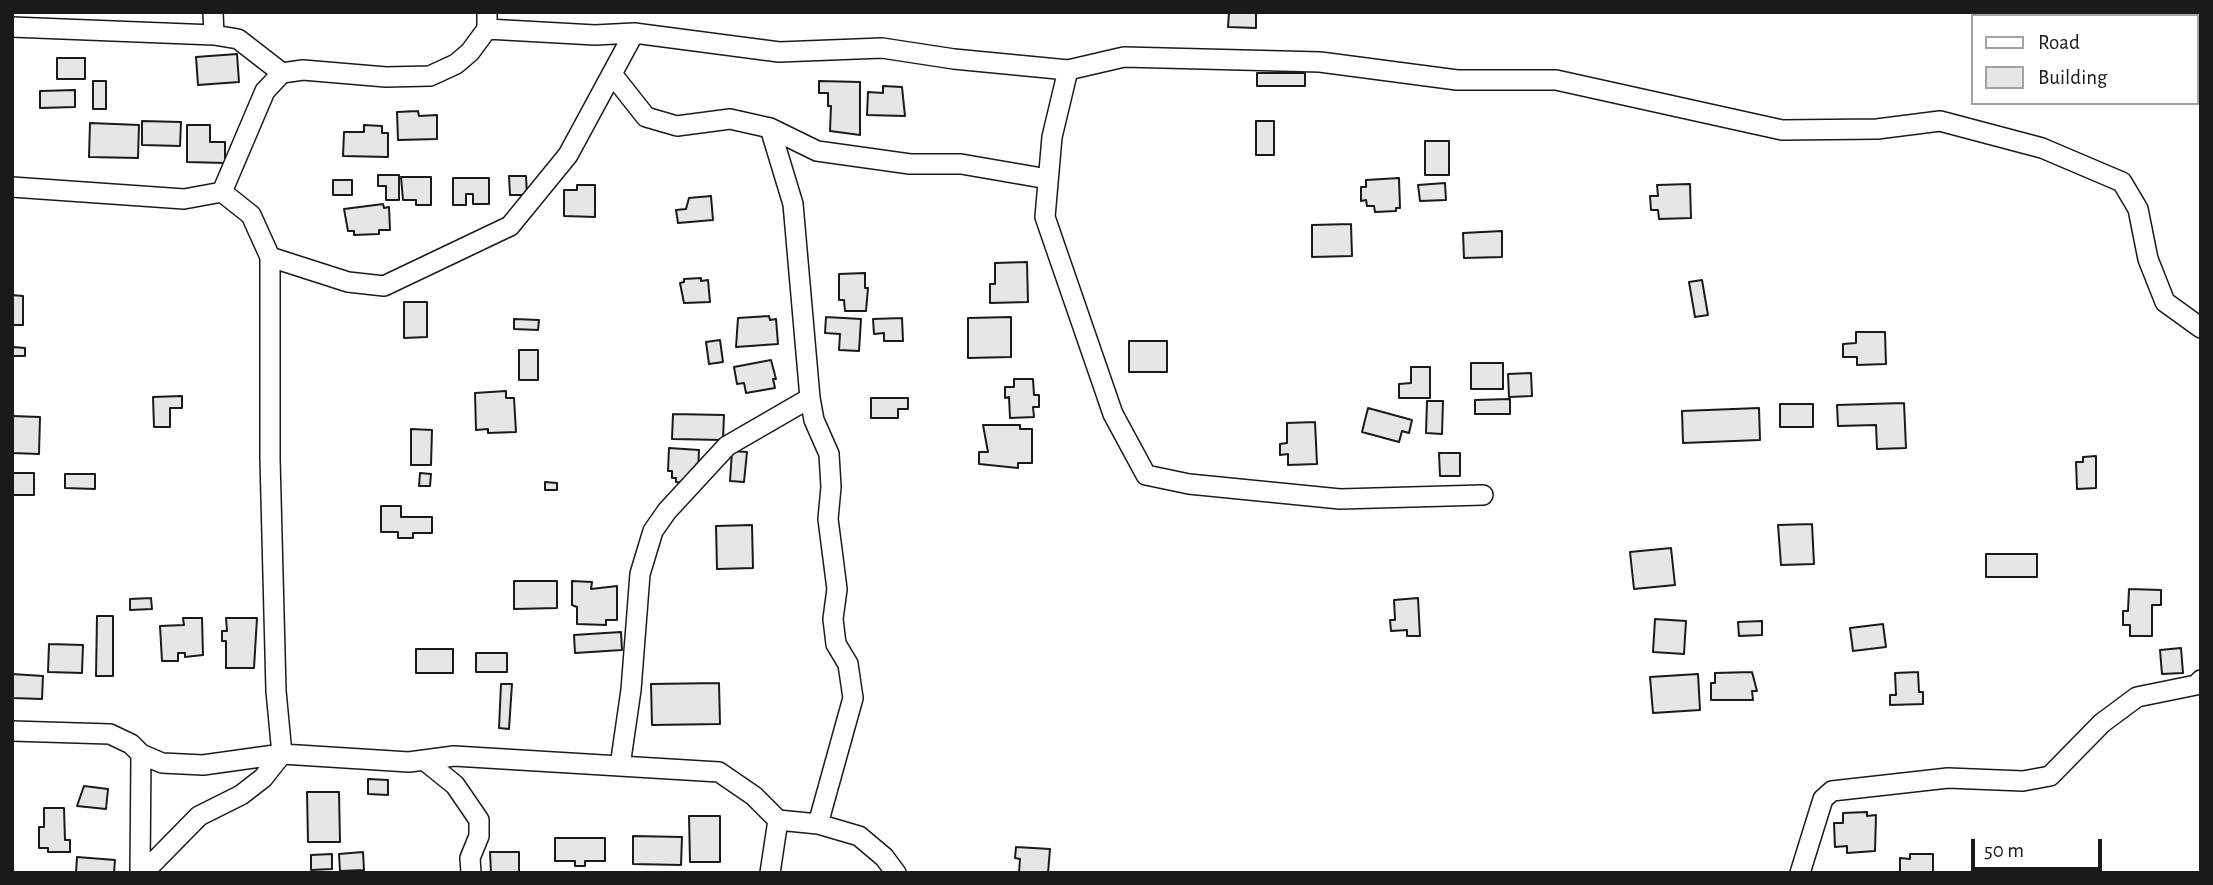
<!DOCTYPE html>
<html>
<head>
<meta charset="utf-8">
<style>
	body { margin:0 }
	#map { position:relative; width:2213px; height:885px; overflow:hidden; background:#fff; font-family:"Alegreya Sans",sans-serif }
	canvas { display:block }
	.frame { position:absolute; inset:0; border:14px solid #1a1a1a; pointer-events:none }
	.legend { position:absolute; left:1971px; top:14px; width:228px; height:91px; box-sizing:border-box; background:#fff; border:2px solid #a3a3a3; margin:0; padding:9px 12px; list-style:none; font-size:21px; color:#1a1a1a }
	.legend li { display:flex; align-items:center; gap:14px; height:35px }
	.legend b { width:35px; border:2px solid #a3a3a3 }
	.scale { position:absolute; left:1971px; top:839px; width:131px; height:32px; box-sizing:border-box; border:4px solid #1a1a1a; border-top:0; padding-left:9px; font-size:21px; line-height:24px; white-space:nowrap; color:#1a1a1a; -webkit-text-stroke:5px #fff; paint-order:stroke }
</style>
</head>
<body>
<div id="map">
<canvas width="2213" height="885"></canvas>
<div class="frame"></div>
<ul class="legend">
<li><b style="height:9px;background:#fff"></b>Road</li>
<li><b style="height:19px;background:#e6e6e6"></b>Building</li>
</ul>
<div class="scale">50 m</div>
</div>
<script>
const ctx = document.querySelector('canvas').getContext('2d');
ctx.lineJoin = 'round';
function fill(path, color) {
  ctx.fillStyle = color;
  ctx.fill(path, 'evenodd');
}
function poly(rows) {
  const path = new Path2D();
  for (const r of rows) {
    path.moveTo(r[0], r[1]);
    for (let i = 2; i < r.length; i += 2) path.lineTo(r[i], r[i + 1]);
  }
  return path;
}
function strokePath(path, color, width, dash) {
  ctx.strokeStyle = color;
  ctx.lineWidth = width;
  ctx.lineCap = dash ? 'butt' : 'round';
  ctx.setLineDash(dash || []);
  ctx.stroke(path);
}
const building = poly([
	[1229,12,1256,12,1256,28,1228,27,1229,12],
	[237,54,239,82,198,85,196,57,237,54],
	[57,58,85,58,85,79,57,79,57,58],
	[1257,73,1305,73,1305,86,1257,86,1257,73],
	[93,81,106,81,106,109,93,109,93,81],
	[819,81,860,82,860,135,830,131,831,106,828,106,828,93,819,93,819,81],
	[883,86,902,87,905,116,867,115,868,92,883,93,883,86],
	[75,90,75,107,40,108,40,91,75,90],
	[418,111,419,116,437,115,437,139,398,140,397,112,418,111],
	[142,121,181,122,180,146,142,145,142,121],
	[1256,121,1274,121,1274,155,1256,155,1256,121],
	[90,123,139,125,138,158,89,157,90,123],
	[187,125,210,125,210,142,225,142,225,163,187,162,187,125],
	[364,125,382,126,382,133,388,133,388,157,343,156,344,132,364,132,364,125],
	[1425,141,1449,141,1449,175,1425,175,1425,141],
	[378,175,399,175,399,200,386,200,386,186,378,186,378,175],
	[509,176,526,176,527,195,510,195,509,176],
	[401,177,431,177,431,205,416,205,416,200,403,200,401,177],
	[453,178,489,178,489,204,473,204,473,194,466,194,466,205,453,205,453,178],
	[1399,178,1400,208,1396,208,1396,211,1375,212,1374,206,1367,206,1366,200,1361,201,1361,187,1366,187,1366,180,1399,178],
	[333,180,352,180,352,195,333,195,333,180],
	[1445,183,1446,200,1420,201,1418,185,1445,183],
	[1690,184,1691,218,1659,219,1658,210,1651,210,1650,196,1658,196,1657,185,1690,184],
	[577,185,595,185,595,217,564,216,564,190,577,190,577,185],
	[711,196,713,220,678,223,676,210,686,209,689,198,711,196],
	[383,204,384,208,389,207,390,230,379,230,379,234,354,235,354,231,348,231,344,209,383,204],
	[1351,224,1352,256,1312,257,1312,225,1351,224],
	[1502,231,1502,257,1464,258,1463,233,1502,231],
	[1027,262,1028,302,990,303,990,284,995,284,995,263,1027,262],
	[865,273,865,288,868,288,866,311,845,311,844,300,839,300,839,274,865,273],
	[701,278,701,281,708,280,710,302,684,303,680,283,684,282,684,279,701,278],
	[1702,280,1708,315,1695,317,1689,282,1702,280],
	[12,295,23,296,23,325,12,325,12,295],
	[404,302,427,302,427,337,404,338,404,302],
	[769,316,770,320,776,319,778,344,736,347,738,318,769,316],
	[826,317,861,319,859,351,839,350,840,334,825,333,826,317],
	[1011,317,1011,357,968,358,968,318,1011,317],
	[902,318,903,341,884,341,884,333,874,334,873,319,902,318],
	[514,319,539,320,538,330,514,329,514,319],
	[1856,332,1885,332,1886,364,1857,365,1857,357,1843,357,1843,344,1856,343,1856,332],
	[720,340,723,362,709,364,706,342,720,340],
	[1129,341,1167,341,1167,372,1129,372,1129,341],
	[13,347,25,348,25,356,13,356,13,347],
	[519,350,538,350,538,380,519,380,519,350],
	[771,360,776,379,773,379,775,388,746,393,744,383,737,384,734,367,771,360],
	[1471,363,1503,363,1503,389,1471,389,1471,363],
	[1411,367,1430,367,1430,398,1399,398,1399,384,1411,383,1411,367],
	[1531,373,1532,396,1509,397,1508,374,1531,373],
	[1014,379,1033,379,1034,395,1039,395,1039,407,1033,407,1034,417,1010,418,1009,397,1005,398,1005,387,1014,387,1014,379],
	[506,391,506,398,514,398,516,432,488,433,488,429,476,430,475,393,506,391],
	[182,396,182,408,170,408,170,427,154,427,153,397,182,396],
	[871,398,908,398,908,409,898,409,898,418,871,418,871,398],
	[1510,399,1510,414,1475,414,1475,400,1510,399],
	[1427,401,1443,401,1442,434,1426,433,1427,401],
	[1904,403,1906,448,1877,449,1876,425,1838,426,1837,405,1904,403],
	[1780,404,1813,404,1813,427,1780,427,1780,404],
	[1368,408,1412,420,1409,433,1402,431,1399,442,1362,432,1368,408],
	[1759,408,1760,440,1683,443,1682,411,1759,408],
	[673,414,724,415,723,440,672,439,673,414],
	[12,416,40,417,39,454,12,453,12,416],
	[1315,422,1317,464,1288,465,1288,454,1280,455,1280,444,1287,443,1287,423,1315,422],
	[983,425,1020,425,1020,429,1032,429,1032,463,1018,463,1018,468,979,464,979,452,988,452,983,425],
	[411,429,432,430,431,465,411,465,411,429],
	[669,448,699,450,698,471,693,484,676,482,676,478,672,478,672,471,668,471,669,448],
	[732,451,747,452,744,482,730,481,732,451],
	[1439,453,1460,453,1460,476,1440,476,1439,453],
	[2096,456,2096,488,2077,489,2076,462,2083,462,2083,457,2096,456],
	[12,473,34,473,34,495,12,495,12,473],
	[420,473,431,474,430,486,419,486,420,473],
	[65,474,95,474,95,489,65,488,65,474],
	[545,482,557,483,557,490,545,490,545,482],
	[381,506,401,506,401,517,432,517,432,533,413,533,413,538,398,538,398,532,381,532,381,506],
	[1812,524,1814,564,1781,565,1778,525,1812,524],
	[752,525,753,568,717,569,716,526,752,525],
	[1671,548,1675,585,1634,589,1630,552,1671,548],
	[1986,554,2037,554,2037,577,1986,577,1986,554],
	[514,581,557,581,557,608,514,609,514,581],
	[572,581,592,582,591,589,617,586,617,620,606,620,606,625,577,624,577,607,572,605,572,581],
	[2129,589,2161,590,2161,605,2152,605,2152,636,2130,636,2130,625,2123,625,2123,611,2128,611,2129,589],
	[151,598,152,609,130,610,130,599,151,598],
	[1418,598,1420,636,1407,636,1407,630,1391,631,1390,620,1395,620,1394,600,1418,598],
	[97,616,113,616,113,676,96,676,97,616],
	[183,618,202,618,203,655,185,657,185,653,178,653,178,661,162,661,160,626,184,625,183,618],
	[226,618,257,618,254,668,226,668,226,641,222,641,222,631,227,631,226,618],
	[1655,619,1686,621,1684,654,1653,652,1655,619],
	[1762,621,1762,635,1739,636,1738,622,1762,621],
	[1883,624,1886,647,1853,651,1850,628,1883,624],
	[621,632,622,650,575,653,574,635,621,632],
	[49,644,83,645,82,673,48,672,49,644],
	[2181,648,2183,673,2162,674,2160,650,2181,648],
	[416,649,453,649,453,673,416,673,416,649],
	[476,653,507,653,507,672,476,672,476,653],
	[1752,672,1757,691,1752,691,1753,700,1711,700,1711,683,1715,683,1715,673,1752,672],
	[1918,672,1919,692,1923,692,1923,704,1890,705,1890,695,1896,695,1895,673,1918,672],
	[12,674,43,676,42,699,12,698,12,674],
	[1698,674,1700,710,1653,713,1650,677,1698,674],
	[719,683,720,724,652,725,651,684,719,683],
	[501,684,512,684,509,729,499,728,501,684],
	[368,779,388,780,388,795,368,794,368,779],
	[84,786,108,789,106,809,77,806,84,786],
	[307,792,339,792,340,842,308,842,307,792],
	[44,808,64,808,65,840,70,840,70,852,48,852,48,848,39,848,39,827,44,827,44,808],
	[1867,812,1867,816,1876,815,1875,851,1847,853,1847,846,1835,847,1834,823,1843,823,1843,813,1867,812],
	[689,816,720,816,720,862,690,862,689,816],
	[633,836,682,837,681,865,633,864,633,836],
	[555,838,605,838,605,861,585,861,585,866,575,866,575,861,555,861,555,838],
	[1016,847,1050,849,1048,873,1019,873,1020,859,1015,858,1016,847],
	[363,852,364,870,340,871,339,854,363,852],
	[490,852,519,852,519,873,491,873,490,852],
	[332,854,332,869,311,870,311,855,332,854],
	[1910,854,1933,854,1933,873,1900,873,1900,858,1910,859,1910,854],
	[77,857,115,860,114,873,76,873,77,857]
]);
fill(building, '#e6e6e6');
strokePath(building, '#1a1a1a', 2);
const minor = poly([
	[213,12,214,35],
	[12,27,214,35,238,39,282,73],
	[487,29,595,35,634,33,779,52,882,48,954,59,1068,70,1124,57,1320,62,1457,80,1556,80,1782,130,1877,129,1940,121,2042,148,2122,182,2138,209,2148,259,2165,302,2201,328],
	[1068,70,1052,137,1045,217,1113,414,1146,475,1189,484,1340,499,1483,495],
	[612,74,646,117,677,126,730,119,770,128,817,151,910,164,961,164,1048,179],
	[770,128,793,204,810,398,814,420,829,454,831,487,828,519,837,589,833,619,836,644,848,664,853,698,818,824],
	[12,187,184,199,222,192,265,91,282,73,303,70,386,77,430,76,456,64,470,52,487,29,487,12],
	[270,257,348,282,384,286,510,226,568,155,634,33],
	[12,731,110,734,131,744,141,754,162,763,203,765,282,754,409,762,454,756,719,772,754,796,778,820,818,824,859,836,884,857,896,873],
	[424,760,455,785,479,820,479,836,470,858,471,873],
	[620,766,631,690,640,574,653,531,667,511,727,446,810,398],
	[140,873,141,754],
	[143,873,199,816,241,795,263,778,282,754,276,691,270,459,270,257,251,215,222,192],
	[770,873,778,820],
	[1800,873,1823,799,1832,791,1948,778,2023,781,2050,776,2102,723,2137,697,2196,685,2201,680]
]);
strokePath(minor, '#1a1a1a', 22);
strokePath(minor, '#fff', 19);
</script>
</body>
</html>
